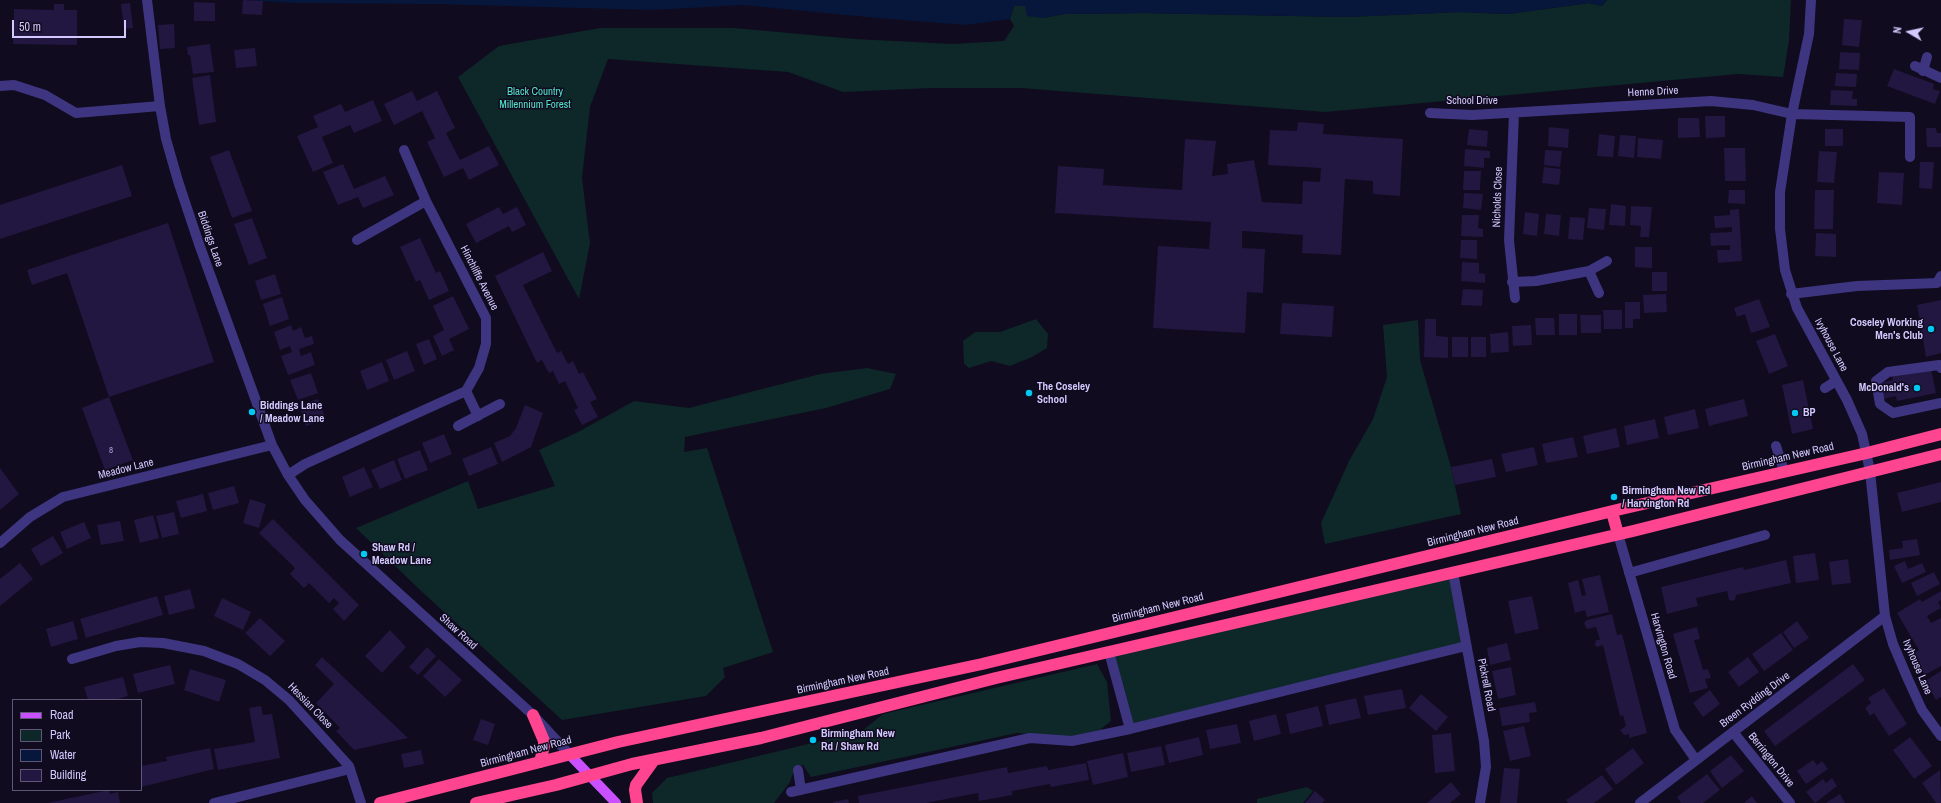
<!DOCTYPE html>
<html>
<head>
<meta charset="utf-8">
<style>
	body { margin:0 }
	#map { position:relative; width:1941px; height:803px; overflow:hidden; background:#100b1e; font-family:"Archivo Narrow",sans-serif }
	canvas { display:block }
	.legend { position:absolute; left:12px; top:699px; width:130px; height:92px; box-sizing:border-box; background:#100b1e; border:1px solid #5e5778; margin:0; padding:5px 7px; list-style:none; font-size:12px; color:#d3c9ff }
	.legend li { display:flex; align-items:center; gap:8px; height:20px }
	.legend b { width:20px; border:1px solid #5e5778 }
	.north { position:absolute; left:1889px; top:12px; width:40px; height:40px; -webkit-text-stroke:3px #100b1e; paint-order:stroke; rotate:279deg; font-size:11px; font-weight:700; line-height:16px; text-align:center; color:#d3c9ff }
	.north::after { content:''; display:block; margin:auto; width:14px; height:18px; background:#d3c9ff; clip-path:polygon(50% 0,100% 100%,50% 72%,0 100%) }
	.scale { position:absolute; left:12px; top:20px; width:114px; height:18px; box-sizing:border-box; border:2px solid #d3c9ff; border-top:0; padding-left:5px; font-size:12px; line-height:14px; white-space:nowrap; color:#d3c9ff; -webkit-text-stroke:3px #100b1e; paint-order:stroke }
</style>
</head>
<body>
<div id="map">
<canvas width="1941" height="803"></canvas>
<ul class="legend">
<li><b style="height:5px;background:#ca50ff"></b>Road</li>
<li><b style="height:11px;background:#0e2728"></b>Park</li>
<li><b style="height:11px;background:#07173b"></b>Water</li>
<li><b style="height:11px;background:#221740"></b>Building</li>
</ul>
<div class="north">N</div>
<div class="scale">50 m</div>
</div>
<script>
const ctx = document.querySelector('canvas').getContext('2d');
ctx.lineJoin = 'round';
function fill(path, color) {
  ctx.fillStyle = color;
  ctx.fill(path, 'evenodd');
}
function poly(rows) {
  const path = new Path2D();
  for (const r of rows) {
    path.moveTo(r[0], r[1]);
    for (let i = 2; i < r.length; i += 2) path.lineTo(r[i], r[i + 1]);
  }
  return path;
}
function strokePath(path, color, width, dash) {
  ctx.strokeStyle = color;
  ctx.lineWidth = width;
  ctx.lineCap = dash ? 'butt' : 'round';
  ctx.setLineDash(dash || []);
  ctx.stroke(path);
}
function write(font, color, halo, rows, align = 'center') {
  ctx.font = font + ' "Archivo Narrow",sans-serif';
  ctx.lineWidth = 3;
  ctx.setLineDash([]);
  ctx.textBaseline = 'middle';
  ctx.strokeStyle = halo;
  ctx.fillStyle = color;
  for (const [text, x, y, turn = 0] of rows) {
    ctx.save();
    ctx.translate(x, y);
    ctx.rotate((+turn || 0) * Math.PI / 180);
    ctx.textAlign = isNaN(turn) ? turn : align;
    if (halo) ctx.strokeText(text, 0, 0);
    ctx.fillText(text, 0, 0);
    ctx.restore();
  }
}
fill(poly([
	[1607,0,1791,0,1789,41,1783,77,1738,74,1325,112,1021,88,932,88,843,92,788,72,608,59,590,107,582,178,590,243,579,299,458,77,499,46,600,28,734,28,855,39,953,44,1004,41,1014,26,1010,19,1014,6,1025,6,1043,18,1064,14,1144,13,1346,17,1461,12,1508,14,1589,3,1602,6],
	[1036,319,1048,334,1047,348,1032,357,1010,366,991,361,969,368,964,364,963,341,975,332,1000,332],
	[1418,320,1420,360,1451,467,1461,514,1325,544,1321,523,1349,461,1373,419,1387,377,1383,325],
	[867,368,896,374,890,389,826,408,685,437,684,452,707,448,773,652,723,668,725,677,706,696,562,720,420,590,356,528,468,481,478,509,555,486,539,450,578,432,634,401,689,408,820,374],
	[1453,572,1466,646,1130,729,1111,657],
	[1097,664,1107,682,1111,721,1100,730,1070,737,1017,733,811,777,803,765,795,767,790,782,774,803,653,803,652,793,667,778,862,731,883,714],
	[1307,787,1313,791,1303,803,1257,803,1257,799]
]), '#0e2728');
fill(poly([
	[243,0,1607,0,1602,6,1589,3,1508,14,1461,12,1346,17,1144,13,1064,14,1043,18,1027,16,1025,6,1014,6,1010,19,966,25,877,18,743,5,653,10,435,4,295,3]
]), '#07173b');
fill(poly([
	[243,0,263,1,262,15,242,14],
	[194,2,215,3,215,21,194,21],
	[130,3,133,28,124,29,121,4],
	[54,4,64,4,64,10,77,10,77,45,13,44,14,9,54,10],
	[1844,19,1862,20,1859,47,1842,45],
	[174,24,175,48,160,49,158,25],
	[210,44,214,72,193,74,190,55,188,55,187,47],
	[255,48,257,66,236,68,234,50],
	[1840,52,1860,53,1859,70,1839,69],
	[1894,69,1934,84,1933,89,1940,91,1935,104,1887,86],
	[1836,73,1857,74,1856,87,1835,86],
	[210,75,216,122,199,125,192,78],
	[1831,90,1853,91,1852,99,1857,99,1857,106,1830,105],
	[412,91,417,101,437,91,455,128,446,133,460,160,489,146,499,165,469,180,463,168,444,177,427,142,435,138,422,111,394,125,384,104],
	[373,100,382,121,354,133,350,125,322,137,333,163,313,172,297,136,318,127,313,116,341,104,345,112],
	[1705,116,1725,116,1725,137,1706,138],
	[1678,118,1699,118,1700,137,1678,138],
	[1298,122,1324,124,1323,134,1403,139,1400,196,1373,194,1373,181,1345,179,1341,255,1302,253,1303,235,1242,231,1242,248,1265,249,1263,293,1247,292,1245,333,1153,328,1158,246,1209,249,1211,222,1055,213,1058,166,1104,169,1103,185,1182,190,1185,139,1216,141,1212,176,1228,174,1227,164,1254,160,1262,202,1302,204,1303,181,1320,182,1321,168,1268,165,1270,130,1297,131],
	[1549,127,1569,129,1568,148,1548,146],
	[1926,128,1936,128,1937,133,1941,133,1941,147,1927,147],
	[1469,129,1488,131,1487,147,1467,145],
	[1825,129,1843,129,1843,146,1825,146],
	[1599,134,1615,136,1613,157,1597,156],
	[1620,135,1636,136,1634,158,1618,156],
	[1638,138,1663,140,1661,159,1637,157],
	[1724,148,1745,148,1746,181,1725,181],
	[1465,149,1490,151,1490,158,1484,158,1484,168,1464,166],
	[229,150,252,211,232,218,210,157],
	[1545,150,1562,151,1560,167,1544,165],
	[1819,151,1837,152,1834,183,1817,182],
	[1920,162,1934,162,1932,189,1919,188],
	[343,164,354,189,385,176,394,195,363,208,358,197,338,205,323,172],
	[122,165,132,196,0,239,0,205],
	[1544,167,1561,169,1559,185,1542,183],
	[1464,171,1481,171,1480,190,1463,190],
	[1879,172,1904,173,1902,205,1877,203],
	[1729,190,1745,190,1745,204,1728,203],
	[1815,190,1834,190,1833,229,1814,229],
	[1464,193,1483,194,1481,210,1463,208],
	[1611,204,1626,206,1625,226,1609,225],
	[1631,206,1652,207,1649,237,1640,237,1641,226,1630,225],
	[499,207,503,214,517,207,526,225,512,232,509,226,476,243,466,224],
	[1589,208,1606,209,1604,230,1587,228],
	[1739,209,1742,261,1718,263,1717,250,1730,250,1730,245,1711,246,1710,233,1732,232,1732,227,1715,228,1714,216,1730,215,1730,210],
	[1525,212,1539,214,1537,236,1523,234],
	[1546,214,1561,215,1559,236,1544,234],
	[1462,215,1479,215,1478,228,1483,229,1483,237,1461,236],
	[1570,217,1585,218,1583,240,1568,239],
	[252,218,267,258,249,265,234,224],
	[168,223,214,362,109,397,67,273,32,285,27,270],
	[1816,233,1836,234,1836,257,1815,256],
	[420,238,436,273,440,271,449,291,429,300,420,280,416,282,400,247],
	[1461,240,1477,240,1477,259,1460,258],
	[1635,247,1652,247,1652,268,1635,267],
	[543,252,552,271,523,285,557,353,561,351,568,364,573,361,579,374,583,372,597,399,590,402,598,417,582,425,574,410,578,408,565,381,559,384,553,371,549,373,542,360,537,363,495,276],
	[1462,262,1479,263,1479,273,1485,274,1485,283,1461,281],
	[1652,272,1667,272,1667,291,1652,291],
	[275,274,281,294,261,300,255,281],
	[1463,289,1483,290,1482,306,1461,305],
	[1666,294,1667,312,1644,313,1643,295],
	[453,296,469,329,449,339,454,350,442,356,433,336,444,330,433,306],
	[282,297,289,319,270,326,263,304],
	[1759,299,1770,327,1751,333,1745,314,1737,317,1734,308],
	[1941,300,1941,353,1926,357,1917,305],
	[1625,302,1640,302,1640,319,1633,319,1633,328,1625,328],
	[1282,303,1334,306,1332,337,1280,334],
	[1603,310,1622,310,1622,329,1604,329],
	[1559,314,1577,314,1577,335,1559,335],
	[1580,315,1601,315,1601,333,1581,333],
	[1535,318,1554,318,1555,335,1536,335],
	[1425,319,1436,319,1436,336,1448,337,1448,358,1424,357],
	[291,325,293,331,301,327,305,338,312,336,314,344,299,349,301,356,311,352,315,365,288,375,281,356,292,352,290,346,280,350,274,332],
	[1531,325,1532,345,1513,346,1512,326],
	[1508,332,1509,352,1491,353,1490,334],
	[1775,334,1788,366,1769,374,1756,341],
	[1452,337,1468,337,1468,357,1452,357],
	[1471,337,1486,337,1486,357,1471,357],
	[429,339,437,359,424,365,416,344],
	[407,351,415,371,394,380,386,360],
	[382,362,389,381,367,390,360,371],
	[1931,368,1936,393,1897,401,1896,396,1883,399,1879,383,1893,380,1892,376],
	[311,373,318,393,298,400,290,380],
	[1803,380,1813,429,1792,434,1782,385],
	[109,397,133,460,105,470,82,408],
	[318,399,326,419,306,426,299,405],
	[1744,399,1748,416,1709,426,1705,409],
	[525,405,543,413,531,447,502,462,494,443,510,436,516,428],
	[1695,409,1699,428,1668,435,1664,417],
	[1655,419,1659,438,1627,445,1624,426],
	[1616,428,1620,447,1587,454,1583,436],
	[444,434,452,454,430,463,422,443],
	[1573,437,1578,457,1546,463,1542,444],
	[491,447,498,464,469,476,462,459],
	[1534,447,1538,465,1506,472,1501,454],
	[420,450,428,470,405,479,397,459],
	[1492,459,1496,477,1455,485,1451,467],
	[394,460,402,480,380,489,371,470],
	[364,467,373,487,350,497,342,477],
	[0,468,19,494,0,510],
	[1941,482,1941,502,1902,512,1897,493],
	[234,486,239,503,213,510,208,493],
	[203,494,207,511,181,518,176,501],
	[250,499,266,504,259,528,243,523],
	[174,512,179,534,162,538,156,516],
	[153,515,159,538,140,543,134,520],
	[273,519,359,605,344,621,333,609,339,603,334,598,329,603,309,583,304,588,290,574,295,568,259,533],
	[120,521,124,541,101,545,97,525],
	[84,522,91,538,67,549,60,532],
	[53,536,63,553,41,566,31,549],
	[1917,539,1920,555,1890,560,1889,550,1903,548,1902,541],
	[1815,553,1819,580,1796,583,1793,556],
	[1848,559,1851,583,1832,585,1829,562],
	[1786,560,1791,583,1736,595,1735,600,1732,601,1729,600,1727,591,1696,598,1698,606,1667,614,1661,587,1743,567,1744,570],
	[1905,561,1908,569,1922,563,1926,572,1902,583,1894,566],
	[20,563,33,579,0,606,0,579],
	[1934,572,1940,584,1917,596,1911,583],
	[1600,575,1609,612,1587,617,1585,610,1575,613,1568,583,1578,580,1582,596,1586,595,1582,579],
	[190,589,195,608,169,615,164,596],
	[1941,591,1941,600,1938,602,1941,608,1927,616,1931,623,1941,618,1941,666,1925,675,1913,654,1919,650,1897,613,1920,599,1922,602],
	[157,596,163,615,86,638,80,619],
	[1532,596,1539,629,1515,634,1508,601],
	[222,598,251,612,243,630,214,616],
	[1612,614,1617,635,1622,634,1647,733,1629,738,1629,734,1624,735,1620,730,1626,726,1623,715,1620,716,1603,645,1597,647,1595,645,1596,640,1600,640,1596,627,1587,629,1584,623,1587,620],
	[260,618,285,641,270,656,245,633],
	[73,621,78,639,51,647,46,629],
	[1797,621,1809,638,1794,648,1783,632],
	[1697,627,1700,639,1694,640,1703,670,1708,669,1711,678,1705,679,1708,688,1690,693,1673,634],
	[390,630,406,647,382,673,365,656],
	[1781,633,1793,650,1764,671,1752,654],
	[1507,643,1511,660,1490,665,1487,648],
	[427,647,436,656,418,675,409,667],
	[322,657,408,738,354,750,336,731,340,728,316,703,334,684,315,665],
	[1748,657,1759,672,1739,687,1728,672],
	[439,659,462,680,445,697,423,676],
	[1853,664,1865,680,1775,746,1764,731],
	[170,665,175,684,138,693,133,674],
	[1511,667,1516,695,1498,699,1492,671],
	[190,669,226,680,219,702,184,690],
	[1941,671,1941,697,1936,700,1925,681],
	[123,677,128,696,114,700,88,700,84,687],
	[1884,688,1907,724,1889,736,1874,713,1870,716,1865,708,1871,703,1868,698],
	[1402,689,1406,708,1368,715,1364,696],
	[1710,690,1720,704,1703,717,1693,703],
	[1421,694,1448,717,1436,731,1409,708],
	[1356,698,1361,718,1329,725,1325,705],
	[1535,702,1537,712,1529,713,1530,722,1502,726,1499,708],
	[261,706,263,715,272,714,280,758,218,770,214,749,255,742,249,708],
	[1318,706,1323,726,1290,734,1286,714],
	[1276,714,1281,734,1254,741,1249,721],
	[481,719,495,724,488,745,473,740],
	[1237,724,1241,743,1210,749,1206,730],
	[1524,726,1531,756,1510,761,1503,731],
	[1451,733,1455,771,1435,773,1432,735],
	[1199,737,1203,755,1169,763,1165,745],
	[1910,737,1932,766,1914,779,1893,750],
	[1161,746,1165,765,1131,772,1127,753],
	[210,748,214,769,141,787,141,766,167,761,166,757],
	[1633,748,1644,763,1616,785,1605,769],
	[421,750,424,764,404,768,401,754],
	[1123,753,1128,777,1093,785,1087,761],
	[1731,755,1744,771,1722,788,1710,771],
	[1813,760,1817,765,1822,761,1828,769,1806,784,1797,771],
	[1086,763,1089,780,1051,787,1050,784,1012,791,1012,795,979,801,978,793,926,803,859,803,858,796,1007,767,1008,773,1047,766,1048,770],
	[1504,768,1520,769,1517,803,1500,803],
	[1940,770,1941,803,1936,803,1922,783],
	[1707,774,1720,790,1703,803,1681,803,1677,797],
	[1602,775,1613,789,1594,803,1568,803,1566,800],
	[1832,778,1837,786,1815,803,1806,792,1823,779,1826,783],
	[1451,782,1461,794,1450,803,1427,803],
	[109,790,110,794,118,792,120,803,47,803],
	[1315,791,1325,800,1322,803,1305,803],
	[1840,794,1845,803,1826,803],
	[1752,796,1757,803,1744,803],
	[848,799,849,803,833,803,833,802]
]), '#221740');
strokePath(poly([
	[147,0,160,106,166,139,178,181,199,244,272,445,288,475,305,500,340,540,533,715,569,754],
	[1811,0,1809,34,1792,114,1780,192,1780,229,1785,270,1797,308,1847,400,1862,434,1870,471,1885,616,1893,644,1907,677,1922,710,1941,736],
	[1915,66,1941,78],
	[1923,71,1927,57],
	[0,86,14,85,45,95,76,113,160,106],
	[1430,113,1472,115,1711,101,1753,105,1792,114,1910,117,1910,157],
	[1514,113,1509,240,1515,298],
	[357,240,426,201],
	[1589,271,1599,293],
	[1512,282,1536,281,1589,271,1607,261],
	[1791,294,1857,286,1937,283,1941,276],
	[1941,368,1939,365,1888,372,1876,381,1880,404,1893,413,1941,403],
	[1825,388,1836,381],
	[466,391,478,416],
	[458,426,500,404],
	[1776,446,1784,471],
	[288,475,305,464,466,391,479,368,486,344,486,318,426,201,404,150],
	[1618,534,1675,730,1696,760],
	[0,543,30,517,63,497,272,445],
	[1453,572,1484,741,1486,767,1480,803],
	[1629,573,1765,535],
	[72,659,116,646,140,642,163,643,204,651,238,664,265,680,289,700,349,766,361,803],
	[1130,729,1466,646],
	[1733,732,1790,803],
	[798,770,801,790],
	[791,792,1030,738,1072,741,1130,729,1109,652],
	[214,803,350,769],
	[1640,803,1885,616]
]), '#3d357f', 10);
strokePath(poly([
	[569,754,616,803]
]), '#ca50ff', 10);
strokePath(poly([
	[1612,512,1618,534],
	[533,715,544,741,544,746,540,762],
	[380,803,618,742,982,664,1621,509,1867,453,1941,434],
	[476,803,556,785,632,764,761,738,996,678,1633,531,1941,454],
	[637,803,635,790,636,785,654,760]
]), '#ff4490', 12);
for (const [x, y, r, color] of [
	[1931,329,4,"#00caf4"],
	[1917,388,4,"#00caf4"],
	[1029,393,4,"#00caf4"],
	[252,412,4,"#00caf4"],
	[1795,413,4,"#00caf4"],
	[1614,497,4,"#00caf4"],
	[364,554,4,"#00caf4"],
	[813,740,4,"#00caf4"]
]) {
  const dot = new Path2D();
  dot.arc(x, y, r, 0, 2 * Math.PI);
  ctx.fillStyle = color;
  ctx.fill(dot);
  strokePath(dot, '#100b1e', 1.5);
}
write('9px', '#a79ccf', null, [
	["8",111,451]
]);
write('11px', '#52e2c8', '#100b1e', [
	["Black Country",535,92],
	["Millennium Forest",535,105]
]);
write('11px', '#d3c9ff', '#100b1e', [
	["Henne Drive",1653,92,-3],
	["School Drive",1472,101],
	["Nicholds Close",1498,197,-88],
	["Biddings Lane",210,239,71],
	["Hinchliffe Avenue",479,278,63],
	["Ivyhouse Lane",1831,345,62],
	["Birmingham New Road",1788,457,-13],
	["Meadow Lane",126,469,-14],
	["Birmingham New Road",1473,532,-14],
	["Birmingham New Road",1158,608,-14],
	["Shaw Road",458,632,42],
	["Harvington Road",1663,646,74],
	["Ivyhouse Lane",1917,667,67],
	["Birmingham New Road",843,681,-12],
	["Pickrell Road",1486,685,79],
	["Breen Rydding Drive",1755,700,-37],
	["Hessian Close",310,706,46],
	["Birmingham New Road",526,752,-15],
	["Berrington Drive",1771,760,51]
]);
write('bold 11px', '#d3c9ff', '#100b1e', [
	["Coseley Working",1923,323,"right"],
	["Men's Club",1923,336,"right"],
	["The Coseley",1037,387],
	["School",1037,400],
	["McDonald's",1909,388,"right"],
	["Biddings Lane",260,406],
	["/ Meadow Lane",260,419],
	["BP",1803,413],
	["Birmingham New Rd",1622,491],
	["/ Harvington Rd",1622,504],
	["Shaw Rd /",372,548],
	["Meadow Lane",372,561],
	["Birmingham New",821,734],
	["Rd / Shaw Rd",821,747]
], 'left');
</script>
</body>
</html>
